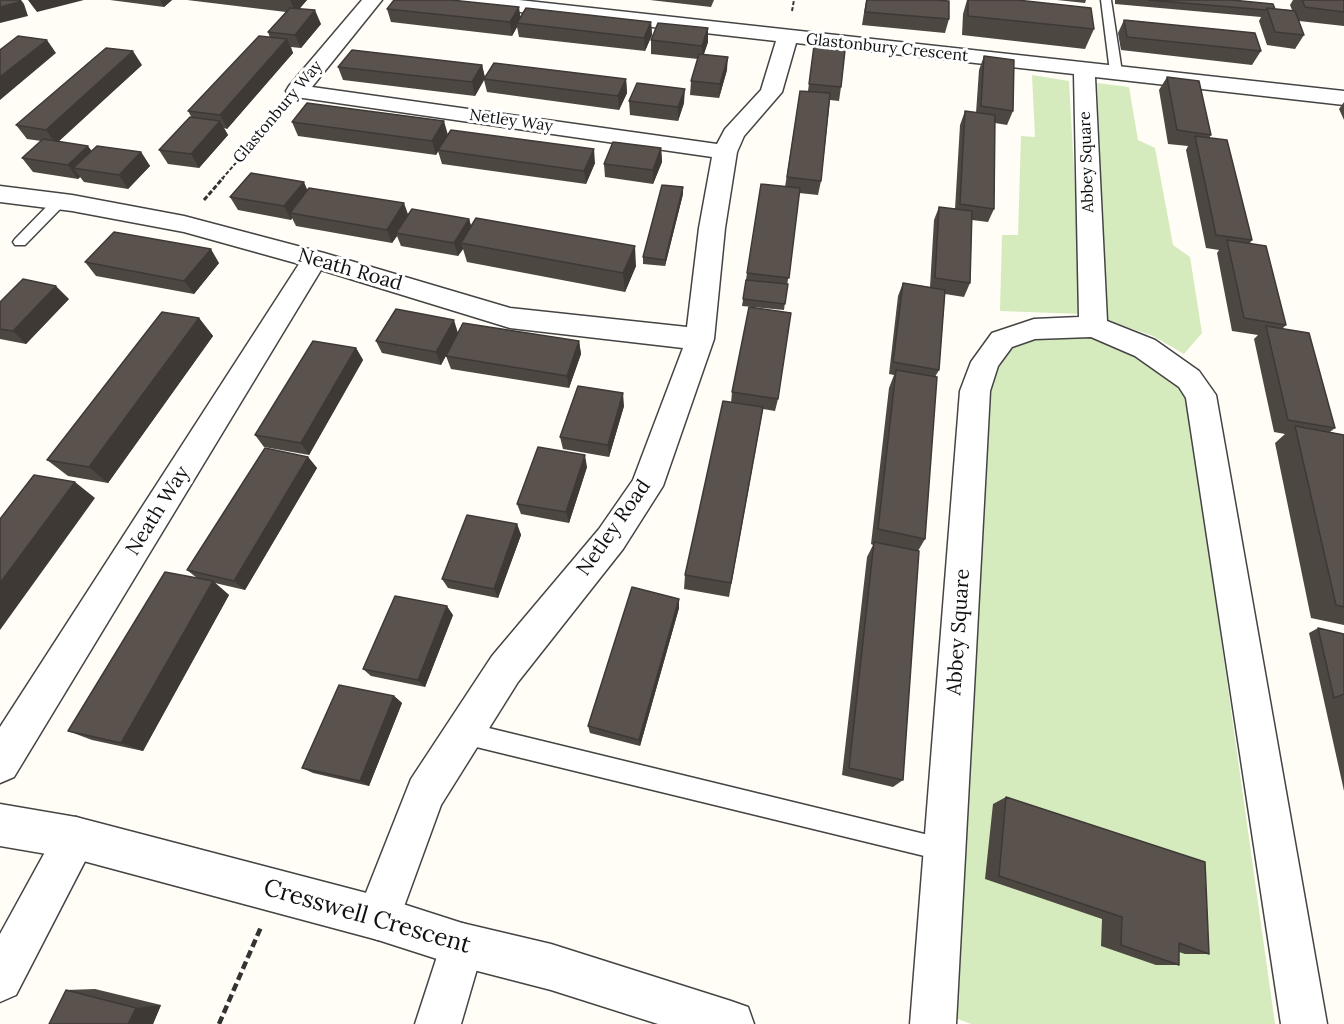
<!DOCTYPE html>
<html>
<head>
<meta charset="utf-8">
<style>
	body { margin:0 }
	canvas { display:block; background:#fffdf5 }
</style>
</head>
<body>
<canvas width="1344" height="1024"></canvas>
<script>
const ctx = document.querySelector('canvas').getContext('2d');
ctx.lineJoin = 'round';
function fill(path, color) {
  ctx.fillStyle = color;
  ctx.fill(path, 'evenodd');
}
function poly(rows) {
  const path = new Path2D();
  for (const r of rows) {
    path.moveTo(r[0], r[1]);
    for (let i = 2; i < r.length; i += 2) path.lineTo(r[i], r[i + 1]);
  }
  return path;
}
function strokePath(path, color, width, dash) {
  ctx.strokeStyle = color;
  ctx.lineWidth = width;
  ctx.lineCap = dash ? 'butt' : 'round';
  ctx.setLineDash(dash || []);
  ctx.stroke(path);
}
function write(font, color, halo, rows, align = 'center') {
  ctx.font = font + ' Lora,serif';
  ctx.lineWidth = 6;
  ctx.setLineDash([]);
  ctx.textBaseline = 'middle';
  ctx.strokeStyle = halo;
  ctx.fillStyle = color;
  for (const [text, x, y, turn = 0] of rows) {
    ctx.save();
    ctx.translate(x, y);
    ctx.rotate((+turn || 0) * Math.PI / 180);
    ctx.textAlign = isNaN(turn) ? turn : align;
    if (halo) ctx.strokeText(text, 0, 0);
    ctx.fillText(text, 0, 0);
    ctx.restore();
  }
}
fill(poly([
	[1032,75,1069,81,1082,314,1000,311,1002,235,1018,235,1021,136,1035,137],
	[1097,83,1129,87,1138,140,1155,148,1173,245,1190,257,1202,333,1184,354,1153,336,1106,320],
	[1044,336,1092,338,1129,347,1161,367,1187,396,1275,1024,971,1024,953,1017,984,392,1008,346]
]), '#d5ebbd');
const service = poly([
	[1101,0,1111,0,1122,72,1116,75,1110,72,1101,0],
	[60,197,67,201,65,204,25,245,15,245,13,242,15,239,55,198,60,197],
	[464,722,945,839,953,842,956,850,953,858,945,861,464,744,456,741,453,733,456,725,464,722]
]);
const minor = poly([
	[362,0,382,0,312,87,717,144,725,129,761,90,776,41,467,6,460,4,457,0,519,0,1344,91,1344,105,1095,77,1107,321,1155,340,1199,371,1216,395,1327,1024,1281,1024,1186,398,1179,387,1135,356,1091,337,1035,339,1012,347,998,366,990,391,956,1024,910,1024,960,391,971,362,992,333,1034,319,1079,317,1074,74,796,43,782,92,744,136,737,152,725,228,714,339,663,486,623,549,518,682,441,805,394,934,378,940,362,934,356,918,411,779,492,656,599,529,633,480,683,348,510,328,321,270,14,777,0,783,0,727,299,264,184,232,72,211,0,202,0,186,72,195,184,216,324,253,510,308,687,327,699,228,712,157,289,96,286,91,289,86,362,0],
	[76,817,91,823,97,838,16,995,0,1002,0,934,61,823,76,817],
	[462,923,478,929,484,945,461,1024,415,1024,446,929,462,923]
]);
const tertiary = poly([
	[0,804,76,817,378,896,462,923,551,944,731,1001,748,1007,754,1024,658,1024,551,990,462,967,378,940,76,859,0,846,0,804]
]);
strokePath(service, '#444', 3);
strokePath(minor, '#444', 3);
strokePath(tertiary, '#444', 3);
strokePath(poly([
	[792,11,794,0],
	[222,179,281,110]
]), '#333', 2, [4, 2]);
strokePath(poly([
	[204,200,223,178]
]), '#333', 3, [5, 2]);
strokePath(poly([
	[219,1024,261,927]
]), '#333', 4.5, [8, 4]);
fill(service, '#fff');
fill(minor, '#fff');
fill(tertiary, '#fff');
fill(poly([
	[110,0,172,0,164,7],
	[187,0,307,0,299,9,321,24,301,48,291,47,293,53,227,129,224,128,228,135,199,168,168,164,159,150,192,118,188,111,270,38,268,32,286,12],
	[650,0,714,0,711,7],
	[866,0,935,0,949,19,945,33,862,25],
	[967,0,1017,0,1094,29,1085,49,962,35,963,14],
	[1057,0,1086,0,1085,3],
	[1115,0,1232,0,1275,9,1292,10,1290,5,1293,0,1344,0,1344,26,1299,21,1304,35,1295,49,1267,45,1259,21,1261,17,1115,4],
	[387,9,521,17,651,22,652,35,645,51,519,37,517,27,512,36,391,22],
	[1124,20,1261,51,1252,65,1121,50,1118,33],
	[815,38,841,87,839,101,830,100,821,181,818,195,799,193,784,310,742,306,747,273,785,187,800,91,808,91],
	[651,40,708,42,704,54,727,70,719,98,690,95,691,81,698,59,651,54],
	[984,56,1013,111,1007,125,995,123,994,209,988,222,972,220,970,283,964,297,945,294,939,370,935,377,925,539,918,551,903,780,893,787,842,775,867,557,873,545,871,544,889,388,894,375,889,374,898,296,903,283,930,287,934,220,939,207,955,209,960,125,965,111,976,113,979,70],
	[142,65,58,141,91,151,141,152,150,166,128,189,84,182,80,177,78,179,33,172,22,158,41,141,27,139,16,125],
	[482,65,485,77,626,79,627,93,619,110,487,92,484,80,475,96,343,80,338,67],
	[1167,77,1211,135,1209,138,1252,240,1250,243,1286,325,1282,329,1335,428,1330,432,1344,435,1344,625,1311,618,1275,443,1285,434,1274,432,1254,339,1258,335,1232,331,1217,253,1219,250,1206,248,1186,150,1188,146,1168,144,1159,90],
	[629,101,684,103,678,121,630,115],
	[1344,102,1344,120,1339,109],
	[292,122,448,134,595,163,586,184,442,164,438,151,436,155,298,136],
	[661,148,662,162,653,184,605,177,604,164],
	[308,190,408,214,469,219,471,226,636,266,625,292,467,262,463,249,458,256,401,246,397,236,392,243,296,226,292,218,291,220,238,210,230,197],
	[683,194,665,266,643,264,643,257],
	[85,262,219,263,194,294,96,276],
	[69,299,26,344,0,339,0,302],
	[199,318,213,336,108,483,68,476,47,460],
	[458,332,579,341,581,354,569,388,451,369,446,356,455,339,441,365,382,353,376,341],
	[356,348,363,360,309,455,264,447,255,435],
	[732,392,778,399,775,411,763,409,729,597,684,589,685,575,731,403],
	[624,406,609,457,563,449,560,437],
	[308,457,317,468,245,590,215,583,229,595,143,751,92,740,68,731,197,578,187,570],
	[587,467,569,523,521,514,517,504],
	[517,524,521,535,498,598,448,588,442,579],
	[679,599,679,608,640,746,590,733,588,726],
	[453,615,425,687,371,676,363,669],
	[1318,628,1344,634,1344,791,1309,633],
	[394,696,402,703,369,786,313,773,302,768],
	[1006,797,1209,954,1185,954,1179,952,1179,965,1156,965,1101,946,1102,919,985,879,993,804],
	[95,989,161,1005,153,1024,66,990]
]), '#4d4742');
fill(poly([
	[18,0,21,0,24,4,28,16,0,23,0,7],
	[28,0,84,0,37,12],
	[160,0,172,0,164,7],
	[290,0,307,0,296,13],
	[519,7,521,21,517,23,517,27,512,36,510,22],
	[315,10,321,24,301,48,295,35],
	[651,22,652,35,645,51,644,38],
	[708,28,708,42,702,59,702,46],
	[287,39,293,53,227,129,220,115],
	[47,40,56,53,0,100,0,77],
	[133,51,142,65,56,144,46,130],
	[728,57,727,70,719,98,720,84],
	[482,65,485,79,484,79,484,80,475,96,472,82],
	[626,79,627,93,619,110,618,96],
	[685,89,684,103,678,121,678,107],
	[220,121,228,135,199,168,191,154],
	[444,121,448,135,436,155,432,141],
	[88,146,98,159,73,168,80,177,78,179,68,165],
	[661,148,662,162,653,184,653,170],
	[594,149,595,163,586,184,584,171],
	[141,152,150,166,128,189,119,175],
	[304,182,310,196,290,213,292,218,291,220,284,206],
	[683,187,683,194,665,266,665,260],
	[404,203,409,217,396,233,397,236,392,243,387,230],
	[469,219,473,232,461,243,463,249,458,256,454,243],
	[635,246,636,266,625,292,623,273],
	[211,249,219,263,194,294,184,281],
	[56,286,69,299,26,344,13,331],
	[199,318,213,336,108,483,89,467],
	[454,320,458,333,441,365,436,352],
	[579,341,581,354,569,388,567,376],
	[356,348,363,360,309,455,301,443],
	[623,393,624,406,609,457,608,445],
	[585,455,587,467,569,523,566,512],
	[308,457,317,468,245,590,234,581],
	[75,482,95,498,0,630,0,583],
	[517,524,521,535,498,598,494,589],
	[213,581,229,595,143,751,121,743],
	[679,599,679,608,640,746,639,740],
	[447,606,453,615,425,687,418,680],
	[394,696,402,703,369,786,360,781],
	[161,1005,153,1024,128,1024,136,1008]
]), '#3f3936');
const building = poly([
	[0,0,18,0,19,2,0,7,0,0],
	[394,0,451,0,519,7,510,22,387,9,394,0],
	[867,0,935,0,949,1,949,19,865,12,867,0],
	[968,0,1017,0,1091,8,1094,29,968,16,968,0],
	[1149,0,1232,0,1273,4,1275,9,1267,8,1266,10,1149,0],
	[1302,0,1344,0,1344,12,1305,7,1302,0],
	[290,8,315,10,295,35,268,32,290,8],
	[526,8,651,22,644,38,517,23,526,8],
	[1267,8,1295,11,1304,35,1275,32,1267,8],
	[1124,20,1255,33,1261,51,1127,37,1124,20],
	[658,23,708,28,702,46,651,40,658,23],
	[18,36,47,40,0,77,0,50,18,36],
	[259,36,287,39,220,115,188,111,259,36],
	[815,38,846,41,841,87,809,84,815,38],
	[106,48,133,51,46,130,16,125,106,48],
	[352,50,482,65,472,82,338,67,352,50],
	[699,54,728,57,720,84,691,81,699,54],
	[984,56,1014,60,1013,111,981,106,984,56],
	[494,63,626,79,618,96,484,79,494,63],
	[1167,77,1199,81,1211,135,1177,130,1167,77],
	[637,83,685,89,678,107,629,101,637,83],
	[800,91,830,93,821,181,787,177,800,91],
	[307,103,444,121,432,141,292,122,307,103],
	[965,111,995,115,994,209,960,204,965,111],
	[190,117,220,121,191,154,159,150,190,117],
	[451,130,594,149,584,171,438,150,451,130],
	[1195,136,1227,140,1252,240,1216,235,1195,136],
	[43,139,88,146,68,165,22,158,43,139],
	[613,142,661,148,653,170,604,164,613,142],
	[97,146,141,152,119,175,73,168,97,146],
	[251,173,304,182,284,206,230,197,251,173],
	[761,184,800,188,789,278,747,273,761,184],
	[662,185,683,187,665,260,643,257,662,185],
	[309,188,404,203,387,230,290,213,309,188],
	[939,207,972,211,970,283,935,278,939,207],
	[412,209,469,219,454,243,396,233,412,209],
	[476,218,635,246,623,273,461,243,476,218],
	[114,232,211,249,184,281,85,262,114,232],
	[1227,240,1266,246,1286,325,1244,318,1227,240],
	[23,279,56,286,13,331,0,329,0,302,23,279],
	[746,280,788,284,785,304,743,299,746,280],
	[903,283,945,290,939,370,893,362,903,283],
	[749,307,791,313,778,399,732,392,749,307],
	[396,309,454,320,436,352,376,341,396,309],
	[162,312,199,318,89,467,47,460,162,312],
	[463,323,579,341,567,376,446,356,463,323],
	[1266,326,1309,333,1335,428,1288,420,1266,326],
	[313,341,356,348,301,443,255,435,313,341],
	[896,370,937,377,925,539,878,529,896,370],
	[578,386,623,393,608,445,560,437,578,386],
	[723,401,763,407,731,583,685,575,723,401],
	[1295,426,1344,435,1344,607,1336,605,1295,426],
	[538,447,585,455,566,512,517,504,538,447],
	[265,448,308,457,234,581,187,570,265,448],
	[34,475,75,482,0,583,0,519,34,475],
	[467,515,517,524,494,589,442,579,467,515],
	[874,542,919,551,903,780,849,768,874,542],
	[165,572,213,581,121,743,68,731,165,572],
	[632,587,679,599,639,740,588,726,632,587],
	[395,596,447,606,418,680,363,669,395,596],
	[1318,628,1344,634,1344,694,1334,698,1318,628],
	[339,685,394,696,360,781,302,768,339,685],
	[1006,797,1205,862,1209,954,1179,943,1179,965,1121,945,1122,917,999,876,1006,797],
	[66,990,136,1008,128,1024,49,1024,66,990]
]);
fill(building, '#5a524d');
strokePath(building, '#3f3936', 1.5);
write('16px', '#111', '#fff', [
	["Glastonbury Crescent",887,48,6],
	["Glastonbury Way",278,112,-50],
	["Netley Way",511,121,8],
	["Abbey Square",1087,162,-92]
]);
write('20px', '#111', '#fff', [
	["Neath Road",350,270,16],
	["Neath Way",158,511,-58],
	["Netley Road",614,528,-55],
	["Abbey Square",959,632,-86]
]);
write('24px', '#111', '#fff', [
	["Cresswell Crescent",367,917,16]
]);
</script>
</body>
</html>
